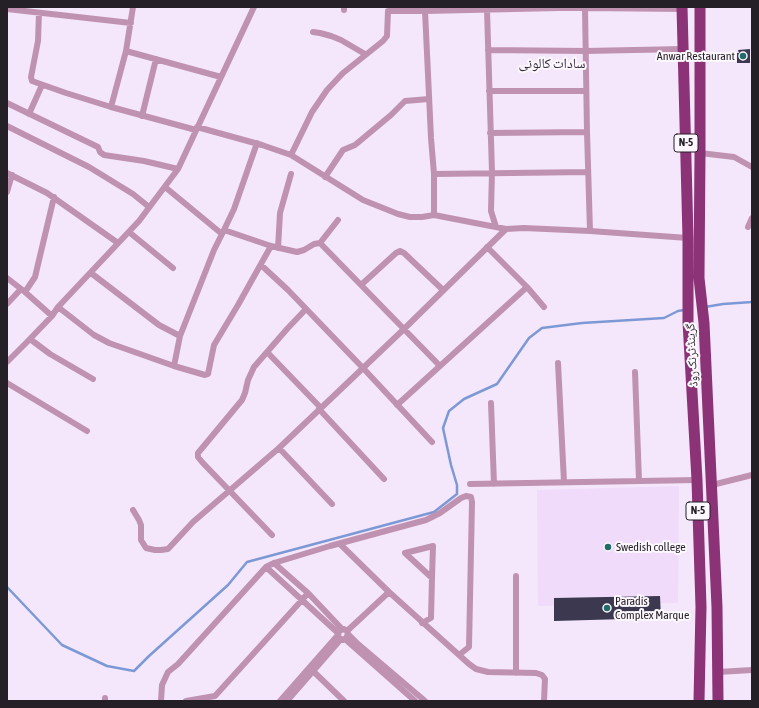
<!DOCTYPE html>
<html>
<head>
<meta charset="utf-8">
<style>
	body { margin:0 }
	#map { position:relative; width:759px; height:708px; overflow:hidden; background:#f4e7fb; font-family:"Asap Condensed",sans-serif }
	canvas { display:block }
	.frame { position:absolute; inset:0; border:8px solid #251f28; pointer-events:none }
</style>
</head>
<body>
<div id="map">
<canvas width="759" height="708"></canvas>
<div class="frame"></div>
</div>
<script>
const ctx = document.querySelector('canvas').getContext('2d');
ctx.lineJoin = 'round';
function fill(path, color) {
  ctx.fillStyle = color;
  ctx.fill(path, 'evenodd');
}
function poly(rows) {
  const path = new Path2D();
  for (const r of rows) {
    path.moveTo(r[0], r[1]);
    for (let i = 2; i < r.length; i += 2) path.lineTo(r[i], r[i + 1]);
  }
  return path;
}
function strokePath(path, color, width, dash) {
  ctx.strokeStyle = color;
  ctx.lineWidth = width;
  ctx.lineCap = dash ? 'butt' : 'round';
  ctx.setLineDash(dash || []);
  ctx.stroke(path);
}
function write(font, color, halo, rows, align = 'center') {
  ctx.font = font + ' "Asap Condensed","Noto Naskh Arabic",sans-serif';
  ctx.lineWidth = 4;
  ctx.setLineDash([]);
  ctx.textBaseline = 'middle';
  ctx.strokeStyle = halo;
  ctx.fillStyle = color;
  for (const [text, x, y, turn = 0] of rows) {
    ctx.save();
    ctx.translate(x, y);
    ctx.rotate((+turn || 0) * Math.PI / 180);
    ctx.textAlign = isNaN(turn) ? turn : align;
    if (halo) ctx.strokeText(text, 0, 0);
    ctx.fillText(text, 0, 0);
    ctx.restore();
  }
}
fill(poly([
	[679,486,678,603,538,606,537,490]
]), '#f0dbfb');
strokePath(poly([
	[705,307,723,304,752,302],
	[7,587,62,645,107,666,134,671,149,656,228,585,247,562,434,512,457,494,457,485,451,465,443,428,449,411,464,399,497,384,529,338,542,328,582,323,664,318,678,311,684,310]
]), '#7d99d5', 2.5);
fill(poly([
	[750,49,750,63,737,63,737,53,739,53,738,50],
	[660,596,661,618,554,621,554,598]
]), '#3b384f');
strokePath(poly([
	[585,8,682,9],
	[7,9,131,23],
	[344,10,344,7],
	[487,10,492,172,491,211,496,227],
	[425,11,431,138,434,174,434,215],
	[39,13,38,41,31,77,32,81,66,93,111,107,196,130],
	[313,32,320,33,331,36,341,40,365,54],
	[488,50,586,51,683,49],
	[126,51,221,77],
	[489,91,586,91],
	[7,103,98,147,100,152,104,155,144,161,178,169],
	[111,107,126,51,133,7],
	[29,114,42,85],
	[142,116,156,59],
	[7,126,89,167,133,194,149,207],
	[197,127,262,145,291,155,363,200,398,214,410,217,422,217,434,215,506,229],
	[490,133,587,132],
	[700,153,734,157,752,167],
	[291,155,312,112,327,90,343,73,383,41,387,36,388,11,425,11,559,8,585,8,587,132,590,231],
	[7,173,47,193,118,243],
	[434,174,588,172],
	[325,177,343,150,355,145,391,115,405,101,429,99],
	[165,187,222,234],
	[7,192,12,175],
	[748,227,752,218],
	[224,230,271,246,297,252,304,250,314,244,320,243,440,366],
	[129,232,173,268],
	[320,243,338,220],
	[487,247,527,287,544,307],
	[278,248,280,213,291,174],
	[261,265,288,290,363,368,432,442],
	[91,273,159,325,180,336],
	[7,278,25,292,52,316],
	[361,285,396,253,400,251,404,253,443,290],
	[25,292,35,277,54,197],
	[7,304,21,289],
	[58,307,94,335,109,343,174,366,205,375,208,374,214,345,238,305,271,246],
	[30,339,50,354,93,379],
	[267,352,321,408],
	[7,362,26,343,52,316,58,307,139,221,178,169,254,7],
	[558,363,564,482],
	[174,366,180,336,214,250,224,230,234,209,257,143],
	[635,372,639,481],
	[7,383,87,431],
	[491,403,494,484],
	[397,405,527,287],
	[319,409,384,479],
	[279,448,332,504],
	[470,484,697,480],
	[712,485,752,475],
	[133,510,139,520,141,525,141,540,146,548,155,550,161,550,168,549,193,522,279,448,404,329,506,229,524,228,590,231,688,238],
	[272,535,202,462,198,457,198,453,242,400,245,393,248,380,254,367,287,329,306,309],
	[340,544,389,592,469,664,476,669,488,672,536,673,542,675,545,679,544,701],
	[274,563,308,593,342,629],
	[266,567,338,633],
	[516,576,516,673],
	[422,623,431,618,432,578,433,546,405,553,432,578],
	[347,631,389,592],
	[348,634,358,644,425,701],
	[345,639,415,701],
	[313,671,344,701],
	[718,672,752,670],
	[105,701,105,698],
	[161,701,162,685,168,672,178,664,266,567,274,563,330,546,426,520,440,513,461,498,466,496,471,497,472,502,469,647,459,655],
	[186,701,215,696,302,600,308,593],
	[280,701,338,635,339,631,344,629,347,631,348,634,346,638,343,640,339,638,338,635],
	[287,701,341,639]
]), '#c092b2', 6);
strokePath(poly([
	[682,7,688,238,688,322,697,480,701,607,699,701],
	[700,7,700,153,699,278,704,323,717,607,718,701]
]), '#8b3376', 11);
for (const [x, y, r, color] of [
	[743,56,4,"#206c6a"],
	[608,547,4,"#206c6a"],
	[607,608,4,"#206c6a"]
]) {
  const dot = new Path2D();
  dot.arc(x, y, r, 0, 2 * Math.PI);
  ctx.fillStyle = color;
  ctx.fill(dot);
  strokePath(dot, '#fcf8fd', 1.5);
}
for (const [x, y, w] of [
	[686,143,24],
	[698,511,24]
]) {
  const box = new Path2D();
  box.roundRect(x - w / 2, y - 9, w, 18, 3);
  ctx.fillStyle = '#fcf8fd';
  ctx.fill(box);
  strokePath(box, '#251f28', 1);
}
write('bold 11px', '#251f28', null, [
	["N-5",686,143],
	["N-5",698,511]
]);
write('12px', '#251f28', '#fcf8fd', [
	["Anwar Restaurant",735,56,"right"],
	["Swedish college",616,547],
	["Paradis",615,601],
	["Complex Marque",615,615]
], 'left');
write('12px', '#251f28', '#fcf8fd', [
	["گرینڈ ٹرنک روڈ",692,355,-93]
]);
write('14px', '#33273a', '#fcf8fd', [
	["سادات کالونی",552,64]
]);
</script>
</body>
</html>
